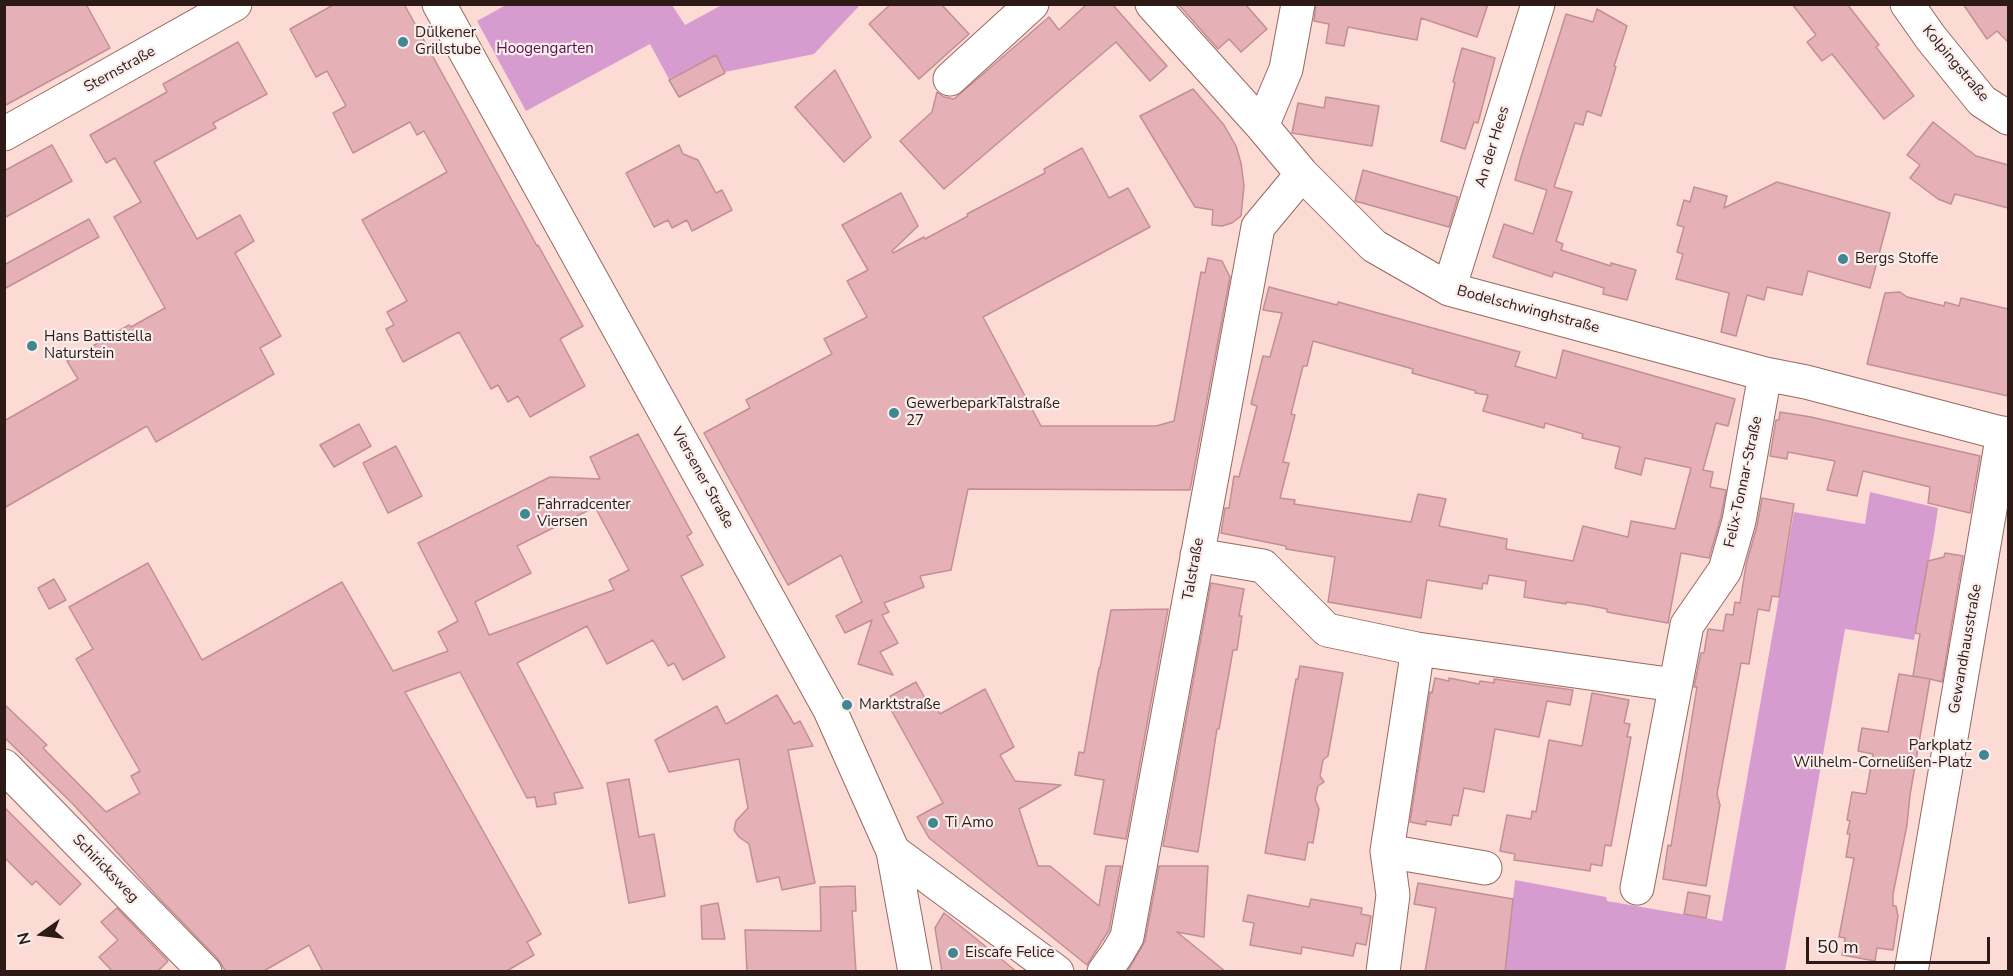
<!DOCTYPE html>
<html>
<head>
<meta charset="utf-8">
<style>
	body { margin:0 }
	#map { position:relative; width:2013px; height:976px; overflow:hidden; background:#fcdbd5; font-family:"Nunito Sans",sans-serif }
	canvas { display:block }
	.frame { position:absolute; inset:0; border:6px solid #2d1a17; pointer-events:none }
	.north { position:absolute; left:12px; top:904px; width:60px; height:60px; -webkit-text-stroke:4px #f9eeec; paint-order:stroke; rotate:256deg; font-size:16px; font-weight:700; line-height:24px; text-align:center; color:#2d1a17 }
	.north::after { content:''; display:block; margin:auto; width:21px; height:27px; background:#2d1a17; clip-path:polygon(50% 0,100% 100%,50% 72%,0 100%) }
	.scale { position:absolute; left:1806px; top:937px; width:184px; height:27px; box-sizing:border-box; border:3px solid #2d1a17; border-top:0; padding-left:8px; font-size:18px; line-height:21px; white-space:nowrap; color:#2d1a17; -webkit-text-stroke:4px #f9eeec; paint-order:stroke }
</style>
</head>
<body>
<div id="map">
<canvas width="2013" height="976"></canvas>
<div class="frame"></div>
<div class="north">N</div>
<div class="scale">50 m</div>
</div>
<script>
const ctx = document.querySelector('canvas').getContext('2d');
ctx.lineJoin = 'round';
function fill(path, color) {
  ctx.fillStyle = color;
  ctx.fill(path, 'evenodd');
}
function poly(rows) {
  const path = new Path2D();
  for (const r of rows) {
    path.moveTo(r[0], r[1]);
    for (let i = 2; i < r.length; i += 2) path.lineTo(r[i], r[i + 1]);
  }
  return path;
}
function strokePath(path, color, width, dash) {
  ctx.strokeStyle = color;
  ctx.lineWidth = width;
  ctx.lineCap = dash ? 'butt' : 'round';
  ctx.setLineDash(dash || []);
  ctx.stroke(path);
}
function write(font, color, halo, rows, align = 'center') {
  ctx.font = font + ' "Nunito Sans",sans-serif';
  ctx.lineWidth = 4.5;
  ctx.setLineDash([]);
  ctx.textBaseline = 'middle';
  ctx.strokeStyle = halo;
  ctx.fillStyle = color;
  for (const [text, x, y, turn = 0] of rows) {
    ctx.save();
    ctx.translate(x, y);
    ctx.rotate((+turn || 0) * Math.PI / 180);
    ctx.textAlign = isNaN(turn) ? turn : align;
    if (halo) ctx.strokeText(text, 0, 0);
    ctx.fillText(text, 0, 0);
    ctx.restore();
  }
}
fill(poly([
	[506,5,672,5,685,25,722,5,860,5,814,54,725,72,716,55,669,79,650,44,526,111,477,21],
	[1870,492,1938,508,1934,535,1914,640,1845,629,1785,971,1505,972,1515,880,1606,897,1607,901,1722,921,1794,512,1865,524]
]), '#d79ccf');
const building = poly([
	[4,4,86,4,110,48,4,106,4,4],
	[335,4,404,4,537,246,538,245,583,326,560,339,585,386,530,417,518,396,508,402,498,385,491,389,459,332,403,362,386,329,394,325,387,312,407,301,362,220,447,172,424,131,417,135,410,122,353,153,333,113,346,106,327,71,316,77,290,29,335,4],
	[891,4,942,5,969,34,919,79,869,24,891,4],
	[1087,4,1112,4,1167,66,1150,81,1116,42,944,189,900,141,932,112,937,92,944,97,954,99,1049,17,1059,30,1087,4],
	[1178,4,1245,4,1267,29,1241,52,1229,39,1218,49,1178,4],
	[1316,4,1393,5,1488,4,1477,37,1421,18,1417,40,1348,27,1344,46,1326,43,1329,24,1314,21,1316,4],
	[1792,4,1847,4,1879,45,1876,47,1914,96,1884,119,1832,54,1822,61,1807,42,1816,35,1792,4],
	[1963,4,2008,4,2008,42,1997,31,1987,39,1963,4],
	[1597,9,1627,26,1614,66,1616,67,1601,116,1587,111,1583,125,1575,123,1554,187,1572,192,1556,241,1563,244,1561,250,1611,266,1611,263,1636,270,1627,300,1603,294,1604,288,1554,272,1552,277,1493,257,1504,224,1533,234,1547,190,1515,180,1521,157,1566,14,1593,22,1597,9],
	[238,42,267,94,213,123,216,128,154,162,197,239,240,215,254,241,235,253,281,336,260,348,274,374,156,442,147,426,4,508,4,421,78,379,67,361,129,325,131,327,165,308,114,217,141,202,115,158,106,163,90,135,167,92,163,84,238,42],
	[1462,48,1495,58,1478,123,1474,122,1465,149,1441,141,1455,83,1453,82,1462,48],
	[716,55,725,73,679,97,669,80,716,55],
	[835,70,871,137,844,162,795,107,835,70],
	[1193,89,1224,125,1236,146,1241,163,1244,186,1241,216,1232,223,1222,226,1212,225,1213,210,1195,207,1140,116,1193,89],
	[1326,97,1379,106,1372,146,1292,133,1298,103,1324,108,1326,97],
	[1933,122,1976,156,2008,165,2008,208,1955,194,1951,204,1938,199,1910,178,1920,165,1907,155,1933,122],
	[52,145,72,181,4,218,4,171,52,145],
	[679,145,683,154,698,160,716,193,722,190,732,210,692,231,687,220,672,228,668,220,654,227,626,173,679,145],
	[1082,148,1109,198,1128,188,1150,227,983,317,1041,426,1156,426,1174,421,1201,272,1205,273,1208,258,1222,261,1230,277,1190,490,968,489,951,570,920,576,924,587,884,603,889,612,882,615,898,643,880,652,893,675,858,664,872,620,845,633,836,616,862,602,841,555,788,585,704,433,750,408,746,400,832,354,824,339,867,317,847,281,868,270,842,225,901,193,918,226,892,251,893,253,924,237,925,239,968,216,967,214,1045,173,1044,169,1082,148],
	[1363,170,1458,197,1449,227,1355,201,1363,170],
	[1777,182,1890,213,1870,288,1808,271,1802,295,1767,287,1764,300,1747,295,1736,336,1721,332,1729,293,1676,279,1683,254,1677,252,1684,227,1677,225,1684,200,1690,202,1694,187,1727,196,1724,208,1777,182],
	[89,219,99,237,4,289,4,265,89,219],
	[1269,287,1337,305,1338,302,1520,352,1515,366,1556,378,1563,350,1735,399,1728,426,1716,423,1703,470,1713,472,1710,487,1726,490,1721,517,1709,558,1681,553,1668,623,1607,612,1607,609,1587,605,1566,602,1566,604,1524,597,1526,581,1489,575,1487,584,1483,583,1482,589,1427,580,1421,618,1328,602,1335,557,1286,549,1286,546,1221,533,1225,508,1229,508,1234,476,1239,477,1257,406,1251,404,1263,356,1270,357,1282,313,1263,310,1269,287],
	[1313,341,1413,369,1412,373,1476,391,1475,393,1488,395,1483,411,1544,428,1545,423,1583,434,1582,438,1620,447,1615,468,1641,475,1645,458,1691,468,1675,529,1631,521,1628,537,1583,526,1573,561,1506,549,1507,539,1439,526,1446,499,1418,494,1411,522,1294,504,1295,500,1280,498,1289,463,1283,462,1295,415,1291,414,1303,366,1307,366,1313,341],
	[1900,292,1907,297,1944,306,1945,302,1959,306,1961,298,2008,309,2008,396,1867,364,1885,293,1900,292],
	[1780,412,1811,417,1980,456,1970,513,1928,503,1930,487,1863,471,1857,496,1827,490,1835,461,1788,452,1787,459,1770,456,1776,420,1779,420,1780,412],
	[359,424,371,446,334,467,320,445,359,424],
	[638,434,692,533,687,536,703,565,681,576,725,657,683,680,674,663,668,666,653,640,607,664,587,626,517,663,583,788,554,793,556,804,537,807,535,797,527,798,460,672,405,692,541,934,527,942,534,955,505,972,323,972,309,945,262,972,226,972,218,959,156,895,72,803,4,737,4,704,47,745,43,748,106,812,140,793,131,776,140,771,76,659,93,649,69,607,148,563,202,660,342,582,393,671,448,651,438,632,458,621,418,543,550,477,600,479,590,457,638,434],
	[595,507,629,570,609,580,614,590,489,635,475,602,531,573,517,546,595,507],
	[396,446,422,496,388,513,363,463,396,446],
	[1762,498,1794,504,1779,597,1772,596,1769,611,1758,609,1749,664,1741,663,1717,794,1720,805,1706,886,1663,879,1668,845,1671,846,1697,687,1694,687,1701,653,1704,653,1708,629,1723,631,1726,614,1733,615,1735,602,1740,603,1746,565,1757,526,1762,498],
	[1945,553,1963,556,1942,682,1930,679,1910,795,1907,825,1893,894,1893,906,1896,906,1898,916,1893,950,1877,948,1875,961,1842,955,1845,938,1839,937,1854,858,1846,857,1850,834,1847,834,1850,821,1847,820,1852,792,1866,794,1873,754,1858,751,1862,728,1888,732,1899,674,1930,679,1913,676,1920,634,1915,633,1928,561,1944,557,1945,553],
	[54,579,66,600,49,609,38,588,54,579],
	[1211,583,1244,589,1239,616,1242,616,1237,650,1233,650,1219,729,1217,729,1198,852,1163,846,1211,583],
	[1168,609,1126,839,1094,834,1104,780,1075,775,1079,752,1084,753,1099,668,1100,668,1111,610,1168,609],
	[1300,666,1343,673,1328,756,1323,760,1320,776,1324,782,1318,786,1315,799,1319,809,1313,843,1308,842,1305,860,1265,853,1296,679,1298,679,1300,666],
	[1435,678,1449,681,1449,678,1479,684,1480,681,1494,683,1494,679,1573,690,1570,705,1547,701,1539,737,1495,729,1484,792,1464,788,1458,816,1453,815,1451,825,1426,821,1426,825,1410,822,1430,692,1432,693,1435,678],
	[916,682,926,700,931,698,940,714,985,689,1014,747,1000,755,1015,781,1061,785,1019,809,1038,866,1050,866,1099,906,1106,866,1121,866,1109,930,1087,965,929,838,917,817,943,803,885,699,916,682],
	[1592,693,1629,700,1624,723,1630,724,1627,737,1631,737,1611,846,1605,845,1602,866,1591,864,1590,871,1514,860,1515,854,1500,851,1507,815,1531,819,1532,811,1536,812,1549,740,1582,746,1592,693],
	[777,695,794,724,800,721,813,746,788,750,815,883,782,890,779,877,757,882,749,844,739,837,734,830,736,821,748,808,739,759,669,772,655,740,717,706,726,724,777,695],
	[629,779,639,837,654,834,665,896,629,903,607,783,629,779],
	[4,807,81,884,60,905,36,881,32,885,4,857,4,807],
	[1159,866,1208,866,1204,937,1177,932,1226,972,1127,972,1145,941,1159,866],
	[1418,883,1513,899,1505,972,1425,972,1436,908,1414,904,1418,883],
	[855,886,856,911,852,911,856,972,747,972,745,930,821,931,820,887,855,886],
	[1688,892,1710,896,1706,918,1684,914,1688,892],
	[1248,895,1309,907,1311,899,1362,908,1361,914,1371,916,1366,945,1356,943,1353,956,1302,947,1301,954,1250,945,1254,923,1243,921,1248,895],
	[718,903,725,939,702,939,701,906,718,903],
	[117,908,168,961,157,972,113,972,99,957,118,940,101,922,117,908],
	[944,913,974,937,1017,972,942,972,935,928,944,913]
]);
fill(building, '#e5b0b6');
strokePath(building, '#c28f95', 1.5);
const minor = poly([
	[1152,4,1262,126,1302,174,1374,246,1449,289,1765,374,1806,382,2008,435],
	[1907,4,1931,38,1982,101,2008,118],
	[950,79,1032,4],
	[1262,126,1286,69,1298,4],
	[4,134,235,4],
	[1449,289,1538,4],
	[1197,555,1263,566,1327,630,1417,649,1675,685],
	[4,766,205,972],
	[893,851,1057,972],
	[1387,851,1485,868],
	[1637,888,1687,625,1725,570,1739,521,1765,374],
	[1104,972,1117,954,1127,937,1258,227,1302,174],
	[1383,972,1393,895,1387,851,1415,668,1417,649],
	[1911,972,2003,433]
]);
const major = poly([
	[439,4,830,710,893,851,915,972]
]);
strokePath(minor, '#986960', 35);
strokePath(major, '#986960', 35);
strokePath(minor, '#fff', 33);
strokePath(major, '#fff', 33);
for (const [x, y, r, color] of [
	[403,42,6,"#418693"],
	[1843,259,6,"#418693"],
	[32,346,6,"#418693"],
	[894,413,6,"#418693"],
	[525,514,6,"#418693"],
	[847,705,6,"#418693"],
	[1984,755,6,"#418693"],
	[933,823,6,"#418693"],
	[953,953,6,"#418693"]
]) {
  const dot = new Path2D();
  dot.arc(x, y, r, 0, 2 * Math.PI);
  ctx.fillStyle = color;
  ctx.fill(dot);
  strokePath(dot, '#f9eeec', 2);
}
write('15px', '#2d1a17', '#f9eeec', [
	["Dülkener",415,33],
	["Grillstube",415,50],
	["Bergs Stoffe",1855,259],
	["Hans Battistella",44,337],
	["Naturstein",44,354],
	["GewerbeparkTalstraße",906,404],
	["27",906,421],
	["Fahrradcenter",537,505],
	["Viersen",537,522],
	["Marktstraße",859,705],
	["Parkplatz",1972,746,"right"],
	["Wilhelm-Cornelißen-Platz",1972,763,"right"],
	["Ti Amo",945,823],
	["Eiscafe Felice",965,953]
], 'left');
write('15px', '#550f50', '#f9eeec', [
	["Hoogengarten",545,49]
]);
write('15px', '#2d1a17', '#f9eeec', [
	["Kolpingstraße",1955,64,50],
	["Sternstraße",120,70,-29],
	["An der Hees",1493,147,-73],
	["Bodelschwinghstraße",1528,310,15],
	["Viersener Straße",702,478,61],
	["Felix-Tonnar-Straße",1744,482,-78],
	["Talstraße",1194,569,-80],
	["Gewandhausstraße",1966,649,-80],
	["Schiricksweg",105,869,46]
]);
</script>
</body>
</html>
